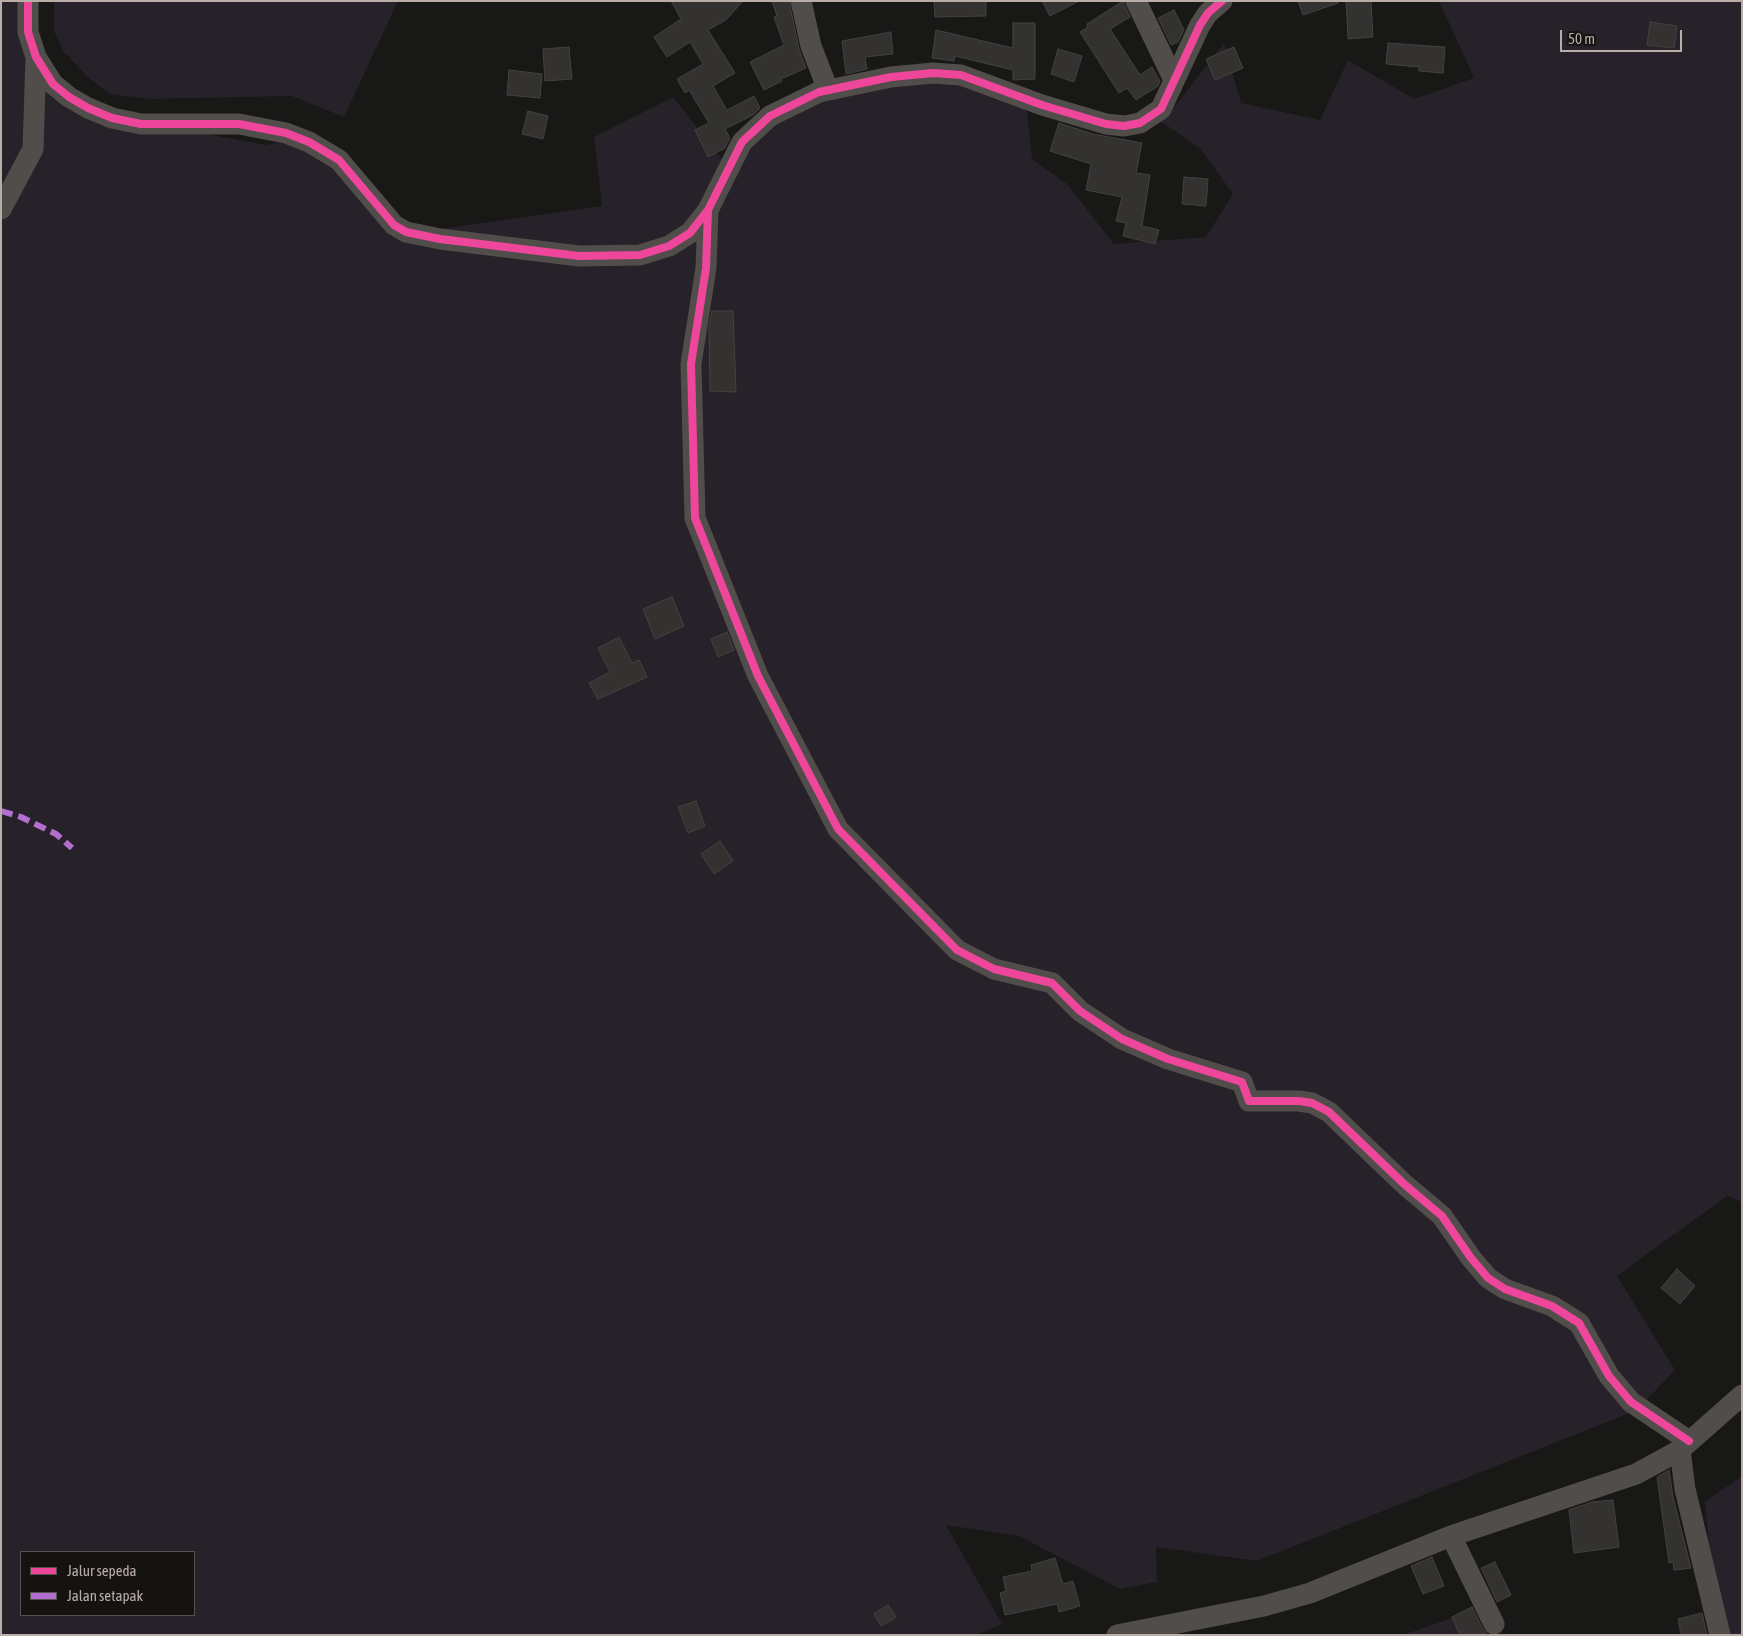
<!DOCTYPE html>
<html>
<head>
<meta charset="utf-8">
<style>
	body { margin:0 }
	#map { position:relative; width:1743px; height:1636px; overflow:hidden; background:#181817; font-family:"Asap Condensed",sans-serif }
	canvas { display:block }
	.frame { position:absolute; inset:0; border:2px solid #b9ada8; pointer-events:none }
	.legend { position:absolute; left:20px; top:1551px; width:175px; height:65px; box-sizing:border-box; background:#141311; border:1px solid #56514d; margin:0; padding:6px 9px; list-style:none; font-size:15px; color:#b9ada8 }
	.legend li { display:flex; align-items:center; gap:10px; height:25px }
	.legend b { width:25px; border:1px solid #56514d }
	.scale { position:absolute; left:1560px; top:30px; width:122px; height:22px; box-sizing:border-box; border:2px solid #b9ada8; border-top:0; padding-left:6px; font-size:15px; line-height:18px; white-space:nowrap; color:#b9ada8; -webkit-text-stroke:4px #141311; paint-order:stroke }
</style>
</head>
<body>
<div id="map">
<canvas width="1743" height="1636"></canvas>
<div class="frame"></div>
<ul class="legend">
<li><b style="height:6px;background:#ed469a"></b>Jalur sepeda</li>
<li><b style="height:6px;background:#b36fd0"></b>Jalan setapak</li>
</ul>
<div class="scale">50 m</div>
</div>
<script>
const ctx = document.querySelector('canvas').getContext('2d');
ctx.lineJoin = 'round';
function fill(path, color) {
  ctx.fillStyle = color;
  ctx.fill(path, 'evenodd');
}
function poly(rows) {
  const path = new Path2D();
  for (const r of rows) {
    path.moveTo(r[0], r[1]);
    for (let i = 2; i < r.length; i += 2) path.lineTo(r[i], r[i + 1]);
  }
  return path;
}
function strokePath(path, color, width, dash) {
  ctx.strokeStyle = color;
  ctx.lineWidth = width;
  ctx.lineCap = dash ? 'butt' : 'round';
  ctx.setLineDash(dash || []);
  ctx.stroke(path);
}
fill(poly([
	[1,1,26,1,25,61,98,114,266,145,291,140,325,153,363,196,391,236,602,206,594,137,673,97,733,173,773,119,850,85,942,75,1026,103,1032,159,1067,184,1114,244,1206,237,1233,194,1200,148,1160,121,1176,105,1224,43,1241,103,1320,120,1348,60,1414,99,1474,78,1439,1,1742,1,1742,1202,1727,1196,1617,1276,1675,1370,1637,1410,1257,1561,1156,1547,1157,1582,1120,1589,1019,1536,946,1525,1002,1624,977,1635,1,1635],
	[21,1552,194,1552,194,1615,21,1615],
	[54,1,398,1,344,117,292,96,149,99,110,94,91,80,64,52,54,31],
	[1742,1476,1742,1635,1717,1635,1705,1502],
	[1469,1612,1474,1635,1403,1635]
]), '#272129');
const building = poly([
	[671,1,743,1,726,20,708,30,735,73,713,86,727,110,754,96,760,108,753,115,725,129,730,138,725,148,708,157,695,130,709,123,689,90,685,93,677,79,703,64,690,42,667,57,654,37,681,19,671,1],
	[772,1,789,1,799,49,806,68,781,79,782,81,764,90,750,62,784,45,774,17,777,16,772,1],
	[934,1,986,1,986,16,935,17,934,1],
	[1042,1,1079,1,1050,16,1042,1],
	[1123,1,1130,17,1110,29,1140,75,1152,67,1160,81,1158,86,1136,100,1127,88,1119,93,1080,32,1088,27,1087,24,1123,1],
	[1298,1,1338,1,1338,3,1303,15,1298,1],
	[1346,1,1371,1,1373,37,1348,39,1346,1],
	[1174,10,1184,30,1178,42,1171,45,1158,18,1174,10],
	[1650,22,1677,26,1674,48,1647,45,1650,22],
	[1013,23,1035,23,1035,79,1013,80,1013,70,955,56,954,61,932,58,936,30,1013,48,1013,23],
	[891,32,893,54,865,57,867,69,846,74,842,41,891,32],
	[1388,43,1445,47,1443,73,1419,71,1419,67,1386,64,1388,43],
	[569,47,572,79,545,81,543,49,569,47],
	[1234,47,1243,68,1215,80,1206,59,1234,47],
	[1058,49,1082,56,1074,82,1051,74,1058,49],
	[509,70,542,74,540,98,507,95,509,70],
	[528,111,548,116,543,139,522,134,528,111],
	[1059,123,1093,134,1142,143,1136,173,1150,175,1142,226,1159,230,1155,244,1123,236,1126,223,1116,221,1122,197,1086,190,1091,164,1050,151,1059,123],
	[1184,177,1208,179,1206,206,1182,204,1184,177],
	[712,311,733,311,736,392,710,391,709,327,712,311],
	[672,597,684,626,655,639,643,609,672,597],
	[727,632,734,650,718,657,711,639,727,632],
	[619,637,632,663,639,660,647,677,598,699,589,683,610,672,598,648,619,637],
	[696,801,705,826,688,833,678,807,696,801],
	[720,841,733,861,714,874,701,854,720,841],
	[1677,1269,1695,1286,1680,1304,1661,1288,1677,1269],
	[1669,1470,1673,1497,1691,1568,1674,1570,1673,1562,1669,1563,1657,1477,1669,1470],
	[1613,1500,1619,1547,1574,1553,1569,1510,1592,1502,1613,1500],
	[1432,1557,1444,1586,1423,1594,1411,1566,1432,1557],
	[1055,1558,1063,1584,1073,1581,1080,1606,1059,1612,1057,1604,1005,1615,1000,1593,1006,1591,1003,1577,1032,1571,1031,1565,1055,1558],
	[1495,1562,1511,1595,1497,1602,1481,1568,1495,1562],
	[888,1605,896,1617,881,1626,874,1614,888,1605],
	[1472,1607,1483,1629,1488,1635,1460,1635,1452,1617,1472,1607],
	[1702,1613,1707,1635,1681,1635,1678,1619,1702,1613]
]);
fill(building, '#333230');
strokePath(building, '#444240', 1);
strokePath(poly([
	[28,1,28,32,36,57,53,84,69,97,88,108,112,118,141,124,239,124,286,133,309,142,339,160,394,225,406,232,440,239,579,256,640,255,669,246,690,233,708,210,742,142,770,116,819,92,891,77,933,73,961,75,1042,105,1106,124,1124,126,1140,123,1161,109,1200,25,1208,13,1222,1],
	[801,1,811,46,828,90],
	[1136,1,1174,80],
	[1,209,33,149,36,57],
	[708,210,706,268,691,364,695,518,758,676,838,829,957,950,994,969,1052,983,1080,1011,1122,1039,1168,1059,1242,1082,1249,1101,1299,1101,1312,1103,1329,1112,1404,1184,1442,1216,1471,1258,1488,1278,1505,1289,1552,1306,1579,1323,1609,1376,1631,1402,1689,1441],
	[1680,1450,1685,1489,1720,1635],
	[1451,1536,1494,1624],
	[1117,1635,1264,1606,1310,1593,1451,1536,1636,1474,1680,1450,1742,1395]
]), '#514d4b', 21);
strokePath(poly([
	[1,811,21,817,56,834,72,848]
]), '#b36fd0', 6, [12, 6]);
strokePath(poly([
	[28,1,28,32,36,57,53,84,69,97,88,108,112,118,141,124,239,124,286,133,309,142,339,160,394,225,406,232,440,239,579,256,640,255,669,246,690,233,708,210,742,142,770,116,819,92,891,77,933,73,961,75,1042,105,1106,124,1124,126,1140,123,1161,109,1200,25,1208,13,1222,1],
	[708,210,706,268,691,364,695,518,758,676,838,829,957,950,994,969,1052,983,1080,1011,1122,1039,1168,1059,1242,1082,1249,1101,1299,1101,1312,1103,1329,1112,1404,1184,1442,1216,1471,1258,1488,1278,1505,1289,1552,1306,1579,1323,1609,1376,1631,1402,1689,1441]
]), '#ed469a', 8);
</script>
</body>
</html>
